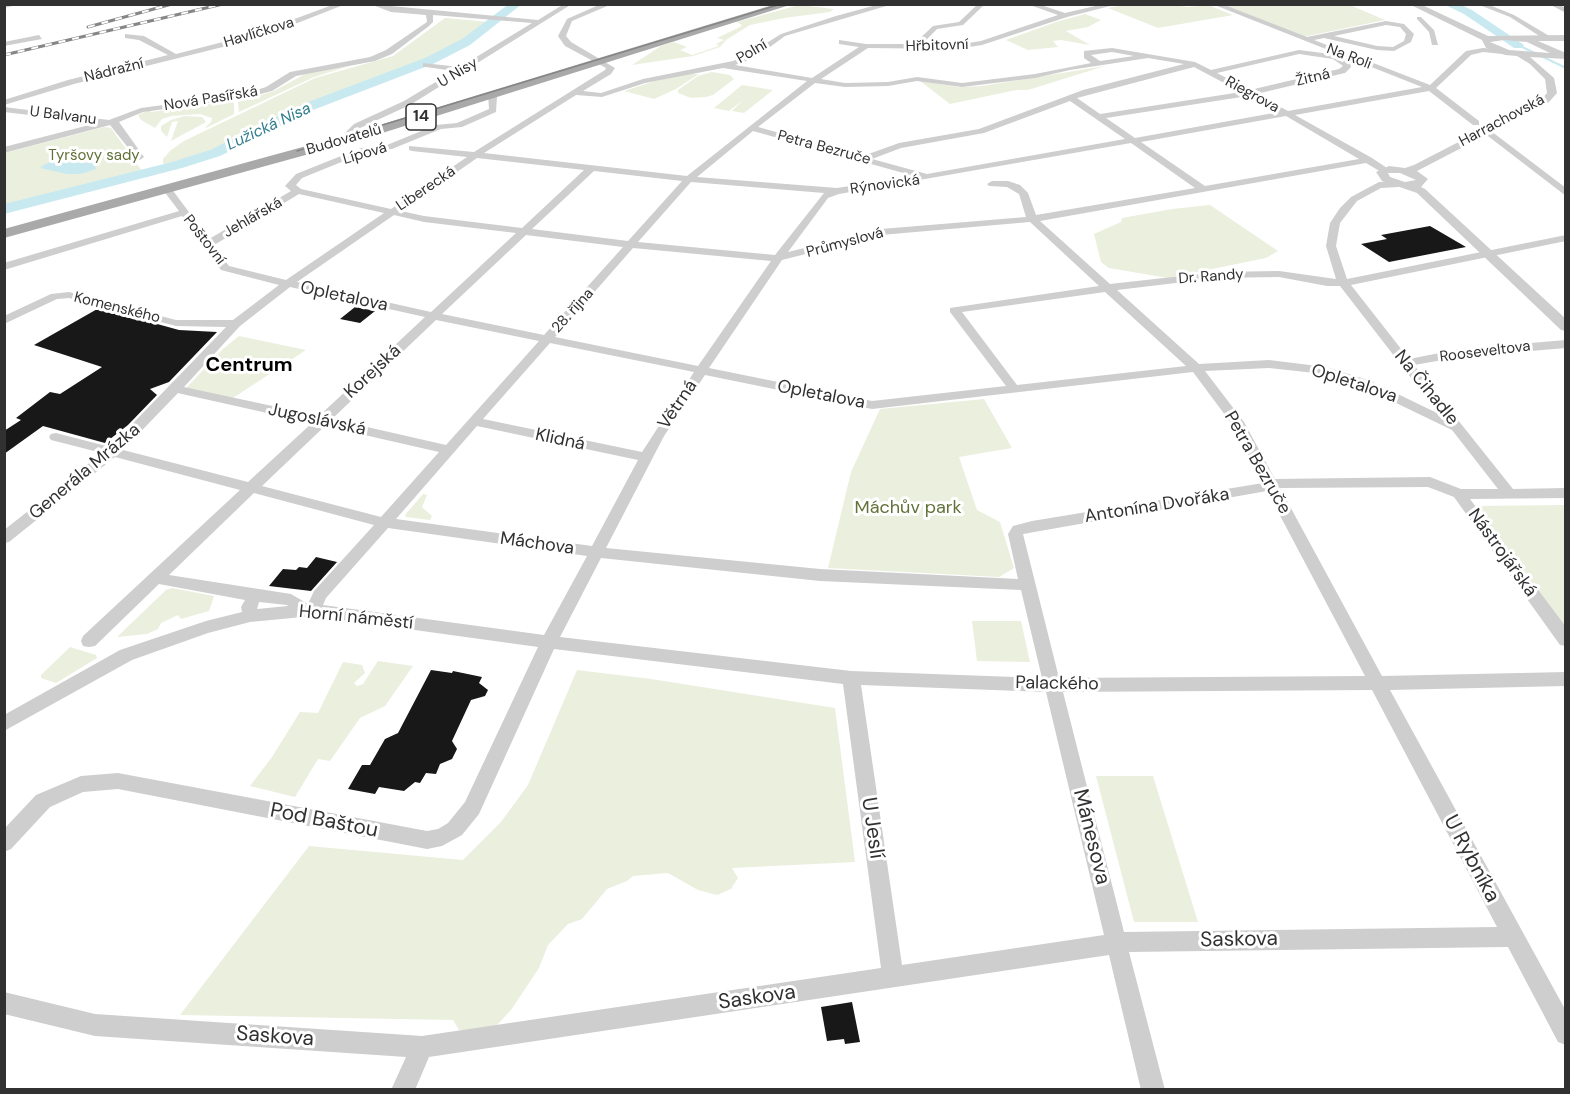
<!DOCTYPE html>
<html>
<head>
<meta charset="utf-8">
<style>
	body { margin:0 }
	#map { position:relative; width:1570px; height:1094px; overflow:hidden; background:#fff; font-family:"DM Sans",sans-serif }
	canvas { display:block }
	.frame { position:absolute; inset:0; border:6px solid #313131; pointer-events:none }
</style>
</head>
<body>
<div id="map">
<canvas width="1570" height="1094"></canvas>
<div class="frame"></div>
</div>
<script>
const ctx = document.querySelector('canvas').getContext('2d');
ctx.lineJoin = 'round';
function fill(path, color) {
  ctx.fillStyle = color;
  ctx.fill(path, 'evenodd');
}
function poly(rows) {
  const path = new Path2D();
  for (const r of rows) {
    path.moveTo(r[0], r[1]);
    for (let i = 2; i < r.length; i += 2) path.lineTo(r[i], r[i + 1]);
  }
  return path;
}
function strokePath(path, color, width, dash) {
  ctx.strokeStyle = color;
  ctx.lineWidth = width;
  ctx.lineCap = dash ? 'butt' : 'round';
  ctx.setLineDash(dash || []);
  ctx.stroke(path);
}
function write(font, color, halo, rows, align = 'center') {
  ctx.font = font + ' "DM Sans",sans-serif';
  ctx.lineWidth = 6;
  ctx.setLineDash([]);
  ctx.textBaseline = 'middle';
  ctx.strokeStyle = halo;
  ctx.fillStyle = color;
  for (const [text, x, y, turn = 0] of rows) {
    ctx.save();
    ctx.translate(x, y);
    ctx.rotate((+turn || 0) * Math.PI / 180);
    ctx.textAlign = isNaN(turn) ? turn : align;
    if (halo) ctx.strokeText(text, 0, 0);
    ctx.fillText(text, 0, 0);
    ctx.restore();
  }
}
fill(poly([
	[799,5,834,9,830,12,784,18,750,25,726,40,720,47,693,56,632,65,661,46,674,42,687,47,680,50,692,55,719,46,716,44,724,40,717,38,740,27,742,25,737,22],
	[1124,5,1172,5,1188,7,1208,5,1233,15,1158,28,1108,8],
	[1221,5,1350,5,1385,20,1303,37],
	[1085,14,1101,20,1088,27,1066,31,1090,45,1061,40,1053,41,1058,47,1028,50,1006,40,1056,22],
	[445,18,489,22,457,45,414,65,304,107,221,148,167,167,163,163,163,159,171,150,184,141,315,78,393,56],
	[349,66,314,77,239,112,238,102,274,91,307,73],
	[1105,66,1028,90,1016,90,950,104,920,81,959,87,982,86],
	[712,72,730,75,734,79,713,95,706,97,691,98,678,93,678,90,698,76],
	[689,74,699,74,676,89,654,99,624,91,655,81],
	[742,85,773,90,744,113,732,111,743,100,729,111,714,108],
	[231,99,234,99,234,114,204,129,211,122,212,118,200,114,171,116,162,119,155,128,141,120,138,115,151,109,151,112,230,101],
	[184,116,202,117,206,122,171,141,178,121,172,122,167,137,161,131,161,126,171,120],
	[104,127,111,128,142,171,5,206,5,153],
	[1210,205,1278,251,1266,258,1168,278,1109,268,1101,262,1094,234,1121,222,1122,218,1172,209],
	[239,336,306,350,233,398,186,388,223,349],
	[984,399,1012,448,959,457,977,510,1000,522,1014,568,999,577,828,568,851,472,880,409],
	[423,494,427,495,422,507,432,516,430,520,406,517,405,515],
	[1565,505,1565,627,1474,506],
	[172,588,214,596,209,611,181,619,178,615,161,623,158,629,147,634,117,637,166,590],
	[972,621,1021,621,1030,662,977,661],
	[70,647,96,655,97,658,56,683,41,678,41,675],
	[378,661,413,666,385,706,360,718,330,761,318,759,295,797,250,786,272,757,300,712,318,713,343,662,362,665,365,673,354,683,357,686,363,684],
	[577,670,651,679,835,708,855,862,732,868,738,878,731,889,717,895,698,890,668,873,633,876,627,881,607,889,582,919,568,924,548,945,539,968,511,1010,497,1025,471,1030,459,1030,453,1020,180,1015,309,846,463,860,501,822,528,785],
	[1096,776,1153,776,1198,922,1134,922]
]), '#ebefde');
fill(poly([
	[62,159,72,163,94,163,96,169,81,174,67,174,40,168,45,164]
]), '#c9e9f0');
strokePath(poly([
	[1518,45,1566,68]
]), '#c9e9f0', 2);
fill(poly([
	[509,4,522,4,470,45,433,64,313,110,220,156,182,168,4,214,4,204,172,162,210,150,303,104,425,58,462,39,509,4],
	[1443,4,1459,4,1472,10,1524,45,1522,48,1514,48,1464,14,1443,4]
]), '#c9e9f0');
fill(poly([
	[1430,226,1466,247,1389,262,1361,244,1387,239,1381,235],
	[355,307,375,311,360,323,340,319],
	[99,308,179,330,217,332,169,382,150,389,157,395,128,425,105,443,43,426,4,454,4,431,21,420,16,418,50,392,60,394,102,367,34,345],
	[316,557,337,562,311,591,269,586,283,569,296,570,299,567,307,568],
	[431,670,452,673,453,671,482,677,479,683,488,690,485,696,471,700,452,741,457,749,452,759,440,764,436,774,426,773,420,783,415,782,404,791,379,787,375,794,348,789,362,765,370,765,385,739,398,733],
	[852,1002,860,1042,845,1044,844,1039,827,1041,821,1007]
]), '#181818');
fill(poly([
	[4,4,21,4,4,8,4,4],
	[335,4,346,4,259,38,74,84,4,105,4,100,68,80,168,55,139,40,125,38,125,34,144,36,176,54,254,34,335,4],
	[370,4,538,20,564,4,572,4,410,105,360,128,355,132,359,137,358,139,352,139,346,132,354,124,404,101,454,71,426,67,423,67,423,63,460,67,532,23,433,15,433,22,429,26,392,54,375,61,296,76,272,91,245,98,143,112,119,122,144,157,140,160,137,159,110,125,4,153,4,147,97,123,4,112,4,107,109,120,141,108,244,94,266,87,290,72,370,57,386,50,427,22,426,15,391,12,370,4],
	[601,4,612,4,572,21,566,36,571,42,615,68,611,74,583,91,601,93,643,79,733,61,749,54,781,34,836,16,880,4,893,4,785,36,755,58,735,65,812,78,859,47,839,44,839,40,866,44,914,44,933,26,959,22,978,4,985,4,963,25,937,29,922,44,956,45,981,41,1058,15,1027,4,1038,4,1065,13,1104,4,1118,4,1067,17,982,45,956,49,868,48,821,79,845,83,888,82,917,77,962,83,1035,74,1091,63,1084,58,1084,51,1112,48,1195,62,1211,70,1299,50,1338,55,1350,62,1351,67,1345,73,1256,94,1288,111,1422,87,1212,4,1222,4,1307,37,1386,21,1404,24,1414,34,1411,42,1394,51,1377,50,1324,38,1314,40,1430,85,1466,51,1483,48,1505,50,1502,54,1483,52,1471,55,1436,88,1479,121,1479,125,1473,125,1429,91,1295,115,1372,158,1387,168,1387,172,1381,172,1366,163,1040,221,1110,284,1218,272,1279,271,1336,279,1326,246,1330,223,1340,208,1351,197,1379,182,1398,181,1403,184,1398,187,1381,188,1357,201,1340,223,1336,246,1347,279,1566,235,1566,241,1351,285,1409,359,1460,349,1566,340,1566,348,1460,357,1414,365,1513,489,1566,488,1566,498,1470,499,1566,627,1566,646,1560,645,1454,497,1428,487,1280,488,1382,676,1566,672,1566,686,1390,690,1566,1011,1566,1045,1558,1042,1508,947,1129,952,1165,1090,1141,1090,1109,955,429,1057,415,1090,391,1090,406,1057,95,1036,4,1014,4,992,95,1014,422,1036,881,968,843,684,554,649,479,814,462,835,442,846,427,849,118,789,83,792,50,807,11,849,4,852,4,829,36,795,81,776,118,773,427,831,438,829,448,823,465,802,538,647,313,616,250,622,208,633,132,660,4,731,4,715,120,650,206,621,242,612,241,607,245,600,159,584,95,646,89,647,83,646,81,641,83,636,240,490,115,457,9,542,4,543,4,530,102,453,51,440,49,437,51,434,56,433,110,447,226,327,176,326,69,298,57,299,4,324,4,316,51,294,69,292,176,320,233,320,279,285,221,270,182,216,4,270,4,263,179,211,163,190,168,187,171,188,209,239,291,191,285,186,296,174,361,148,387,145,436,125,457,123,489,109,488,94,497,96,496,112,462,127,441,129,392,149,366,152,302,178,296,185,301,189,391,209,467,157,412,151,409,150,409,146,474,152,605,70,606,68,565,46,558,36,567,19,601,4],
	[1386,25,1400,27,1406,34,1404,41,1393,47,1377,46,1334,36,1386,25],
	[1112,52,1134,56,1100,61,1091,55,1112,52],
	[1299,54,1333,59,1343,66,1339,69,1250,90,1217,73,1299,54],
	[1148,58,1184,64,1083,90,979,129,899,143,863,156,758,127,815,83,845,87,888,86,917,81,962,87,1035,78,1070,70,1148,58],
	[1194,67,1241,92,1100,114,1077,98,1194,67],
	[723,68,807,81,687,176,484,153,576,95,602,97,645,83,723,68],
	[1248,96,1279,112,1135,138,1106,118,1248,96],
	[1070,101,1125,139,927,174,872,159,901,148,984,133,1070,101],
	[1286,116,1359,159,1205,186,1141,142,1286,116],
	[753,131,914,176,837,188,697,177,753,131],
	[1131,143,1195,188,1036,215,1028,193,1020,185,1008,181,992,181,987,184,989,186,1007,187,1019,194,1026,217,881,229,788,252,828,198,839,194,1131,143],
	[477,158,584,170,522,228,424,216,401,211,477,158],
	[594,171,682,181,628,241,532,229,594,171],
	[691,182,824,193,775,255,638,242,691,182],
	[299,194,384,213,286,280,229,266,214,245,299,194],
	[394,215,424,222,516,233,431,312,297,282,394,215],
	[1030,222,1099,286,950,308,950,312,1006,386,872,401,709,368,782,260,881,235,1030,222],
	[526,235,623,247,544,335,442,314,526,235],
	[633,248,771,261,698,366,555,337,633,248],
	[1279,277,1327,286,1340,286,1439,414,1371,381,1326,367,1269,360,1199,364,1117,290,1218,278,1279,277],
	[290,287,425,317,319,416,184,387,240,326,290,287],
	[1105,292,1186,366,1017,385,962,312,1105,292],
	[436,320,539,341,446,445,332,419,436,320],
	[550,343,694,372,642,452,483,419,550,343],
	[1269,368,1324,374,1363,387,1452,430,1498,489,1461,489,1430,477,1275,479,1244,422,1205,371,1269,368],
	[1193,372,1231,423,1263,483,1032,521,1013,526,1008,534,1018,579,820,569,606,548,664,436,705,375,872,409,1193,372],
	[178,393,182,394,312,423,248,482,123,450,178,393],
	[325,426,439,452,381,517,262,486,325,426],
	[477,426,638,460,592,546,396,519,477,426],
	[1267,491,1365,676,1059,678,1023,534,1267,491],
	[254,493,374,525,314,591,308,604,291,594,169,575,254,493],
	[388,528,587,556,544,635,323,605,326,598,388,528],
	[601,558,820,581,1021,590,1042,678,851,671,560,637,601,558],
	[259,602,287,605,288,606,257,609,259,602],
	[861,685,1046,692,1104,935,902,965,861,685],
	[1372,690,1497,927,1124,932,1063,692,1372,690],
	[1477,4,1487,4,1514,15,1551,37,1544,39,1510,17,1477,4],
	[1549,4,1558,4,1566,8,1566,13,1549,4],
	[1417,17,1421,17,1434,30,1438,45,1432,45,1429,32,1417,19,1417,17],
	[39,35,42,39,4,46,4,42,39,35],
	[1487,128,1566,188,1566,196,1484,133,1483,131,1487,128]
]), '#cecece');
fill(poly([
	[1409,4,1420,4,1488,36,1566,35,1566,41,1538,41,1566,53,1566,59,1530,57,1554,78,1557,93,1548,103,1417,171,1428,179,1421,187,1425,189,1566,319,1566,331,1561,330,1417,193,1382,181,1376,172,1389,166,1405,168,1414,165,1542,99,1547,93,1545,79,1530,64,1517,56,1505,55,1486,48,1482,40,1409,4],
	[1504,40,1527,42,1550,53,1509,50,1490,42,1504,40],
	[1388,173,1400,173,1416,180,1405,182,1390,177,1388,173]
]), '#cecece');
fill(poly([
	[776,4,793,4,360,140,4,238,4,229,350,134,776,4]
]), '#a9a9a9');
strokePath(poly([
	[297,151,781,4]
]), '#868686', 1.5);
const rail = poly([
	[88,27,172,4],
	[4,55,223,4]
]);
strokePath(rail, '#868686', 3);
strokePath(rail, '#fff', 2, [7]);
write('15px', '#313131', '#fff', [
	["Havlíčkova",259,33,-17],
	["Hřbitovní",937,46,-2],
	["Polní",752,52,-30],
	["Na Roli",1349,57,21],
	["Nádražní",114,71,-14],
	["U Nisy",458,73,-31],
	["Žitná",1313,78,-13],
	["Riegrova",1252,95,29],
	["Nová Pasířská",211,99,-9],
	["U Balvanu",63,116,7],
	["Harrachovská",1502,121,-28],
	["Budovatelů",344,140,-16],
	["Petra Bezruče",824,148,15],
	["Lípová",365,154,-16],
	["Rýnovická",885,185,-8],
	["Liberecká",426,189,-34],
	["Jehlářská",253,218,-30],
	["Poštovní",204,240,52],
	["Průmyslová",845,243,-15],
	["Dr. Randy",1211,277,-4],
	["Komenského",117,308,14],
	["28. října",573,311,-48],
	["Rooseveltova",1485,352,-7]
]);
write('15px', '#607239', '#fff', [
	["Tyršovy sady",94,156]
]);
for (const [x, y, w] of [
	[421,117,30]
]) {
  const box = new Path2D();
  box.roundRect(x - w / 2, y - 13, w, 26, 4.5);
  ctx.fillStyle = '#fff';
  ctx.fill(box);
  strokePath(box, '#313131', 1.5);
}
write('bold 16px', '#313131', null, [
	["14",421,117]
]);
write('italic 16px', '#327e8e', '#fff', [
	["Lužická Nisa",269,127,-25]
]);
write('18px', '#313131', '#fff', [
	["Opletalova",344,297,12],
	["Korejská",373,372,-43],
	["Opletalova",1354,384,18],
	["Na Čihadle",1426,388,51],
	["Opletalova",821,395,11],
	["Větrná",678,405,-56],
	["Jugoslávská",317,420,12],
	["Klidná",560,440,12],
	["Petra Bezruče",1257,463,60],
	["Generála Mrázka",85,472,-40],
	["Antonína Dvořáka",1157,506,-9],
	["Máchova",537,544,8],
	["Nástrojářská",1502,553,54],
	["Horní náměstí",356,618,6],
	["Palackého",1057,684,1]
]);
write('18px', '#607239', '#fff', [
	["Máchův park",908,508]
]);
write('bold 20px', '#000', '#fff', [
	["Centrum",249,366]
]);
write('21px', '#313131', '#fff', [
	["Pod Baštou",324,821,11],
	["U Jeslí",872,828,82],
	["Mánesova",1091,837,76],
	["U Rybníka",1471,859,62],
	["Saskova",1239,940,-1],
	["Saskova",757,998,-8],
	["Saskova",275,1037,4]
]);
</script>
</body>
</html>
